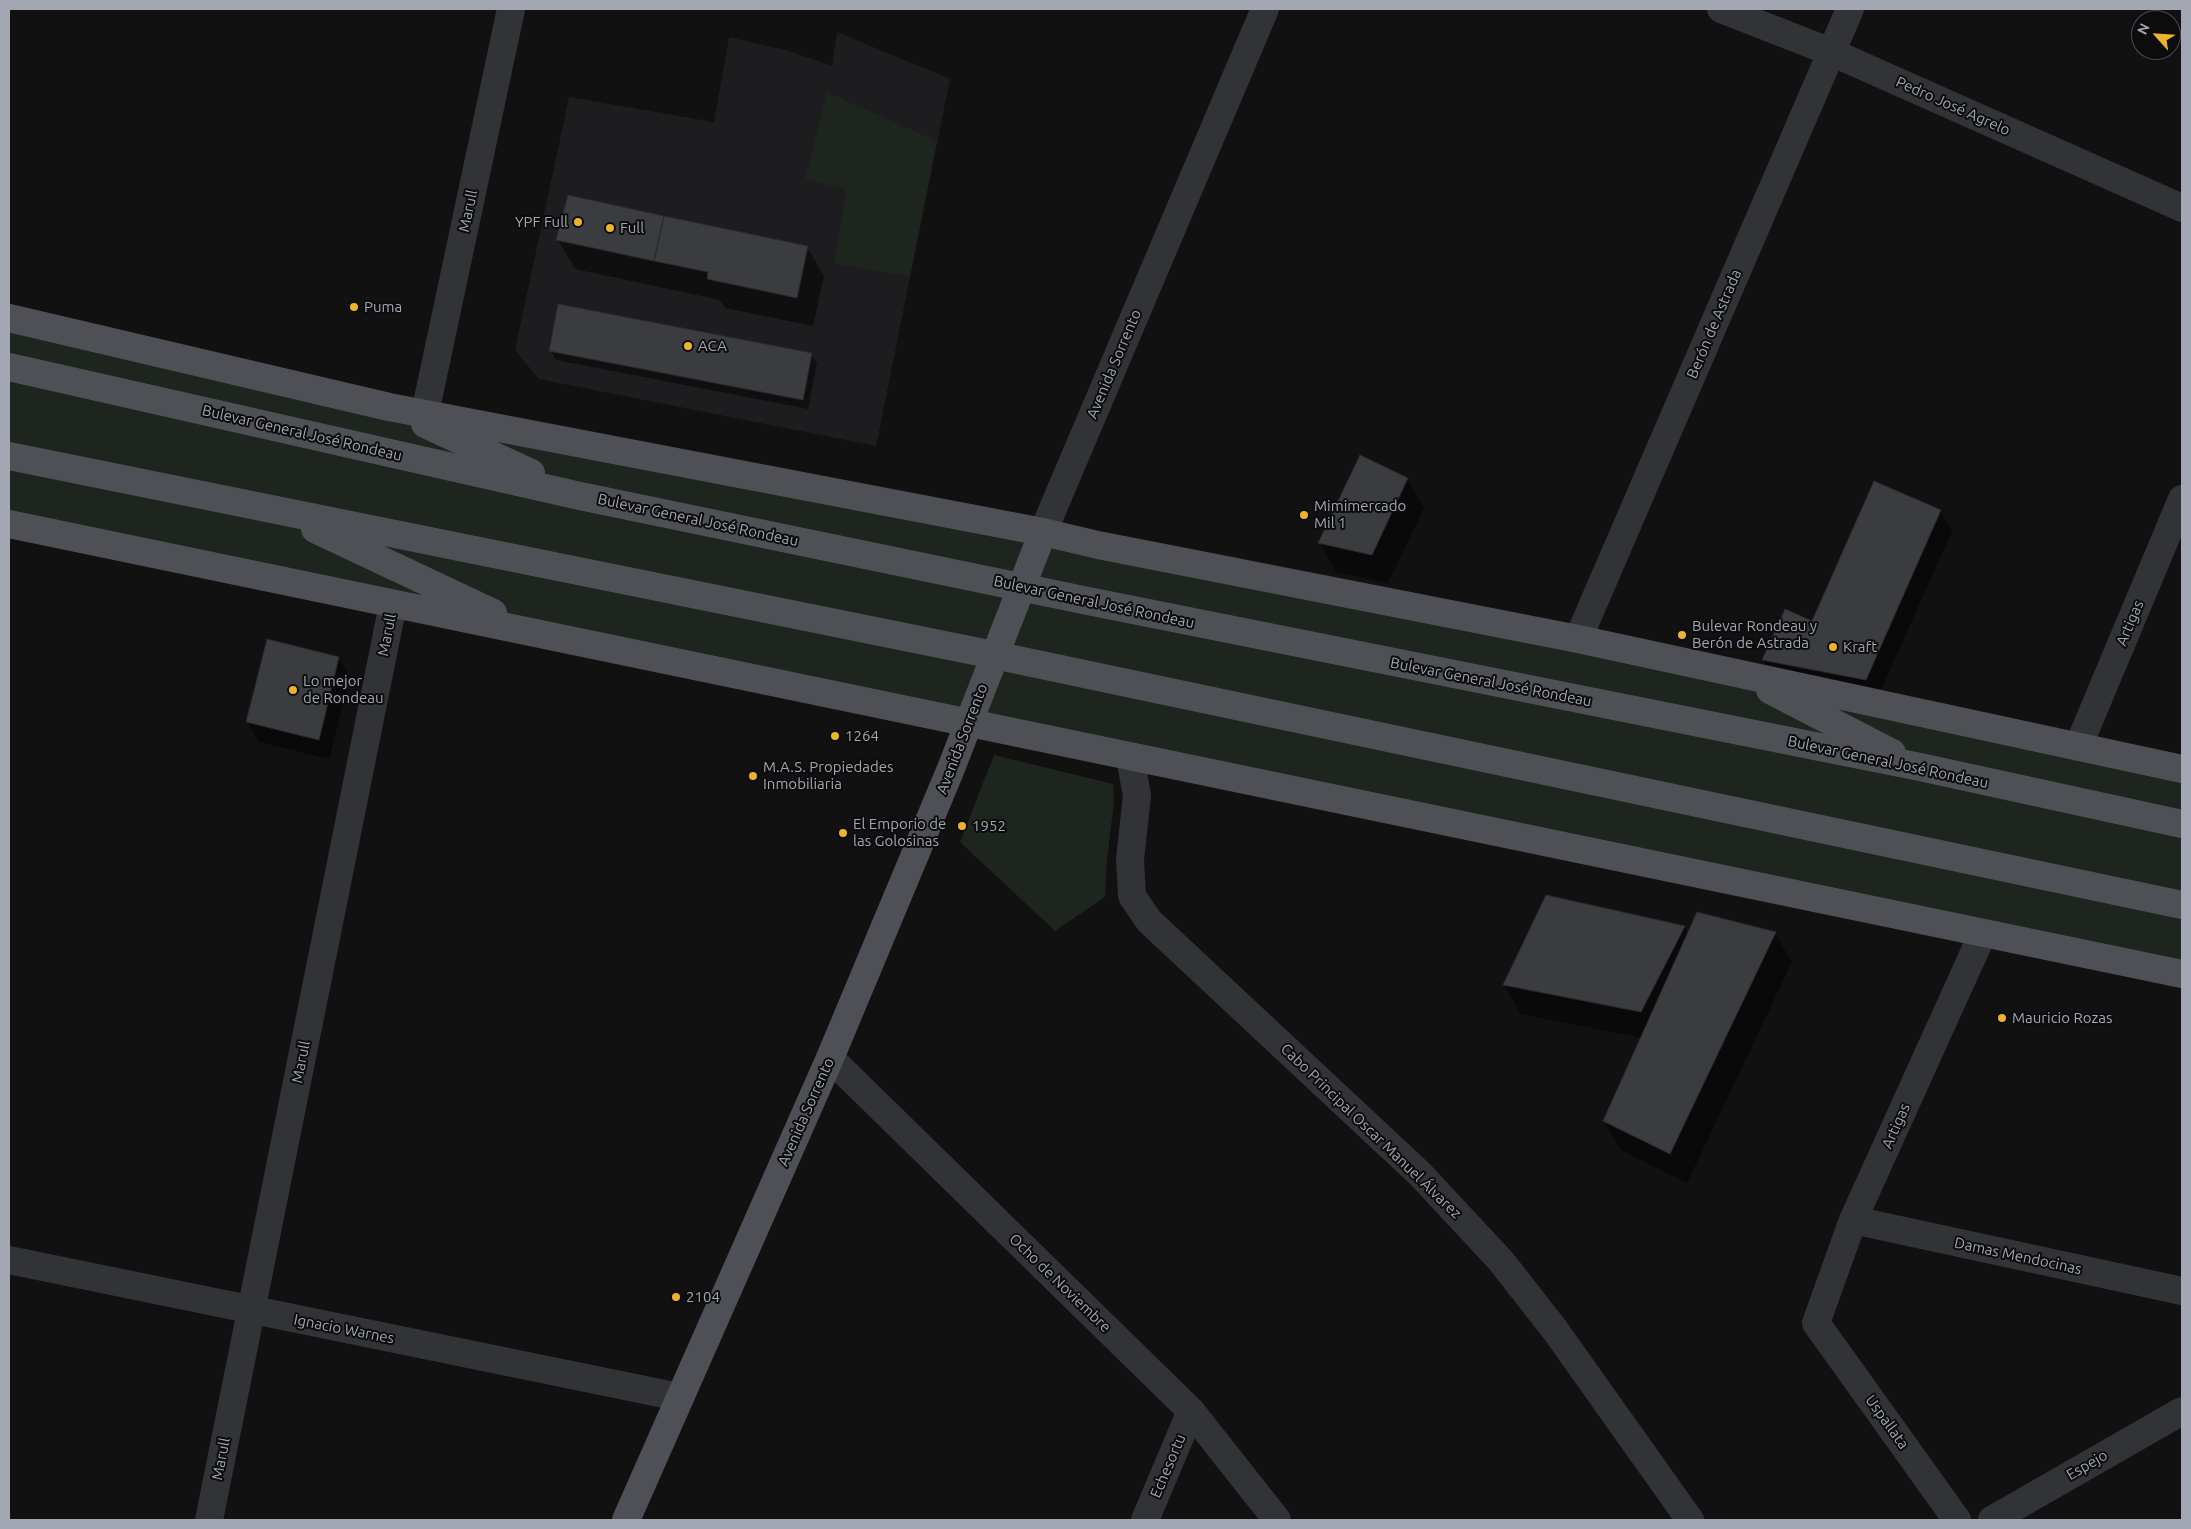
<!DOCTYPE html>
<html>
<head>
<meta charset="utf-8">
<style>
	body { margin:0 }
	#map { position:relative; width:2191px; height:1529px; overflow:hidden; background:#111112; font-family:Ubuntu,sans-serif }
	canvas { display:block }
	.frame { position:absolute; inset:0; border:10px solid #a2a7b3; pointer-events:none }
	.north { position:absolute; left:2131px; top:10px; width:50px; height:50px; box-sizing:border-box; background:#0c0c0d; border:1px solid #484a4f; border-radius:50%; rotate:296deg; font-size:14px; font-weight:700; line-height:20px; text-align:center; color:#a2a7b3 }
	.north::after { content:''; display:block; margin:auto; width:18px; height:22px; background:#efb22c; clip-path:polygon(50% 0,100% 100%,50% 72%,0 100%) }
</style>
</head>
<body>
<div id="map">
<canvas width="2191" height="1529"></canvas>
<div class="frame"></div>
<div class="north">N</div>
</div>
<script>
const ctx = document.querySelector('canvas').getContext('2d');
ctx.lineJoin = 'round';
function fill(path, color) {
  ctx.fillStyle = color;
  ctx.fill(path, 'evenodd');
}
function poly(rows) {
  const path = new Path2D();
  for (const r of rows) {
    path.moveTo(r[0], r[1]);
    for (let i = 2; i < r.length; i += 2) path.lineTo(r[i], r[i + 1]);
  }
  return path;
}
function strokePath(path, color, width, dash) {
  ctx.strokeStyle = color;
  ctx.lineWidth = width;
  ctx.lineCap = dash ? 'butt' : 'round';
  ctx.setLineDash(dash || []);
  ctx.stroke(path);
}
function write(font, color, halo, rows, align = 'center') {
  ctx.font = font + ' Ubuntu,sans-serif';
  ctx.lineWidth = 4;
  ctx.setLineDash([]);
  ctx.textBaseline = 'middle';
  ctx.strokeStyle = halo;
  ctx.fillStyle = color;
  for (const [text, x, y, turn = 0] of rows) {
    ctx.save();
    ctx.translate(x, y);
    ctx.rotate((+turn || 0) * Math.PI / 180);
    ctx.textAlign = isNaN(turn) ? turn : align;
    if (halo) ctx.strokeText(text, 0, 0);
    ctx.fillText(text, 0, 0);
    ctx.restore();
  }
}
fill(poly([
	[837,32,950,79,876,446,539,379,515,350,569,97,714,122,729,37,789,51,832,66]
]), '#1d1d1f');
fill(poly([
	[827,92,937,141,910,276,834,264,846,190,805,179],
	[9,318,2182,769,2182,974,9,524],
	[994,755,1113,784,1114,802,1107,859,1105,897,1055,931,960,842]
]), '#1d251e');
fill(poly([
	[558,240,807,247,824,276,813,326,725,308,720,300,575,269],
	[551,351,811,354,817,363,808,409,556,360],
	[1407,479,1424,508,1388,583,1336,572,1320,543],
	[1940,511,1952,531,1877,699,1774,680,1763,660,1786,611,1813,623],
	[338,658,350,678,329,759,259,742,247,722],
	[1684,927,1689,935,1775,933,1792,962,1687,1183,1621,1150,1604,1121,1642,1038,1521,1014,1504,985]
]), '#0007');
const building = poly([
	[568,195,664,216,654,261,556,240,568,195],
	[664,216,808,246,797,298,707,279,708,272,654,261,664,216],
	[558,304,812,353,803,400,549,351,558,304],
	[1360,455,1408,478,1372,555,1318,543,1360,455],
	[1874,481,1941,510,1866,680,1762,660,1785,609,1812,621,1874,481],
	[267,639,339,657,319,740,246,722,267,639],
	[1546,895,1685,926,1641,1012,1503,985,1546,895],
	[1697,912,1776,932,1670,1154,1603,1121,1697,912]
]);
fill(building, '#3b3c3f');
strokePath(building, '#2b2b2e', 1);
strokePath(poly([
	[1721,9,1831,52,2182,208],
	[425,413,511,9],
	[1043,532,1265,9],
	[1578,639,1850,9],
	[2078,747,2182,499],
	[1130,757,1137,796,1130,859,1132,896,1149,921,1420,1174,1501,1261,1555,1330,1690,1520],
	[830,1058,1191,1411,1277,1520],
	[1853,1220,2182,1291],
	[9,1260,679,1397],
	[209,1520,393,604],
	[1145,1520,1191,1411],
	[1957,1520,1816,1323,1853,1220,1983,933],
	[1992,1520,2182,1411]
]), '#323337', 28);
strokePath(poly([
	[9,318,389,407,1043,532,1098,545,1578,639,2182,769],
	[9,367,580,496,1083,600,1920,767,2182,824],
	[425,424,531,473],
	[9,456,994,655,2182,905],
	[9,524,2182,974],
	[315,529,493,613],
	[1770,690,1892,753],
	[626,1520,830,1058,950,771,1043,532]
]), '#4e5056', 28);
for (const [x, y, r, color] of [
	[578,222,5,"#efb22c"],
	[610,228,5,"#efb22c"],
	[354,307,5,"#efb22c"],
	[688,346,5,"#efb22c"],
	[1304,515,5,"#efb22c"],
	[1682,635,5,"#efb22c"],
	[1833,647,5,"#efb22c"],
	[293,690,5,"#efb22c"],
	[835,736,5,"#efb22c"],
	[753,776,5,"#efb22c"],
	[962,826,5,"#efb22c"],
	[843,833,5,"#efb22c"],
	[2002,1018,5,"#efb22c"],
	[676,1297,5,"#efb22c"]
]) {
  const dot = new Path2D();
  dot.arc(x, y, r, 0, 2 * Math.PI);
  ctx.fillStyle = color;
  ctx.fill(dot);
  strokePath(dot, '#0c0c0d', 2);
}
write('15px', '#a2a7b3', '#0c0c0d', [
	["Pedro José Agrelo",1953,106,24],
	["Marull",468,211,-78],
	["Berón de Astrada",1714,324,-67],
	["Avenida Sorrento",1114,364,-67],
	["Bulevar General José Rondeau",302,433,13],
	["Bulevar General José Rondeau",698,520,12],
	["Bulevar General José Rondeau",1094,602,12],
	["Artigas",2130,623,-67],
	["Marull",387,635,-79],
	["Bulevar General José Rondeau",1491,682,11],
	["Avenida Sorrento",962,739,-69],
	["Bulevar General José Rondeau",1888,762,12],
	["Marull",301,1062,-79],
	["Avenida Sorrento",806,1112,-66],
	["Artigas",1896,1126,-66],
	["Cabo Principal Oscar Manuel Álvarez",1371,1131,44],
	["Damas Mendocinas",2018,1256,12],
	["Ocho de Noviembre",1060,1283,44],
	["Ignacio Warnes",344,1329,11],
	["Uspallata",1887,1422,54],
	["Marull",221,1459,-79],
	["Espejo",2087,1465,-30],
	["Echesortu",1168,1466,-67]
]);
write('15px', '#a2a7b3', '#0c0c0d', [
	["YPF Full",568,222,"right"],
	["Full",620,228],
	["Puma",364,307],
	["ACA",698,346],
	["Mimimercado",1314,506],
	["Mil 1",1314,523],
	["Bulevar Rondeau y",1692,626],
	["Berón de Astrada",1692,643],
	["Kraft",1843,647],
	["Lo mejor",303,681],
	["de Rondeau",303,698],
	["1264",845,736],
	["M.A.S. Propiedades",763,767],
	["Inmobiliaria",763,784],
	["El Emporio de",853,824],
	["las Golosinas",853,841],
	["1952",972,826],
	["Mauricio Rozas",2012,1018],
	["2104",686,1297]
], 'left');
</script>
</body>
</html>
